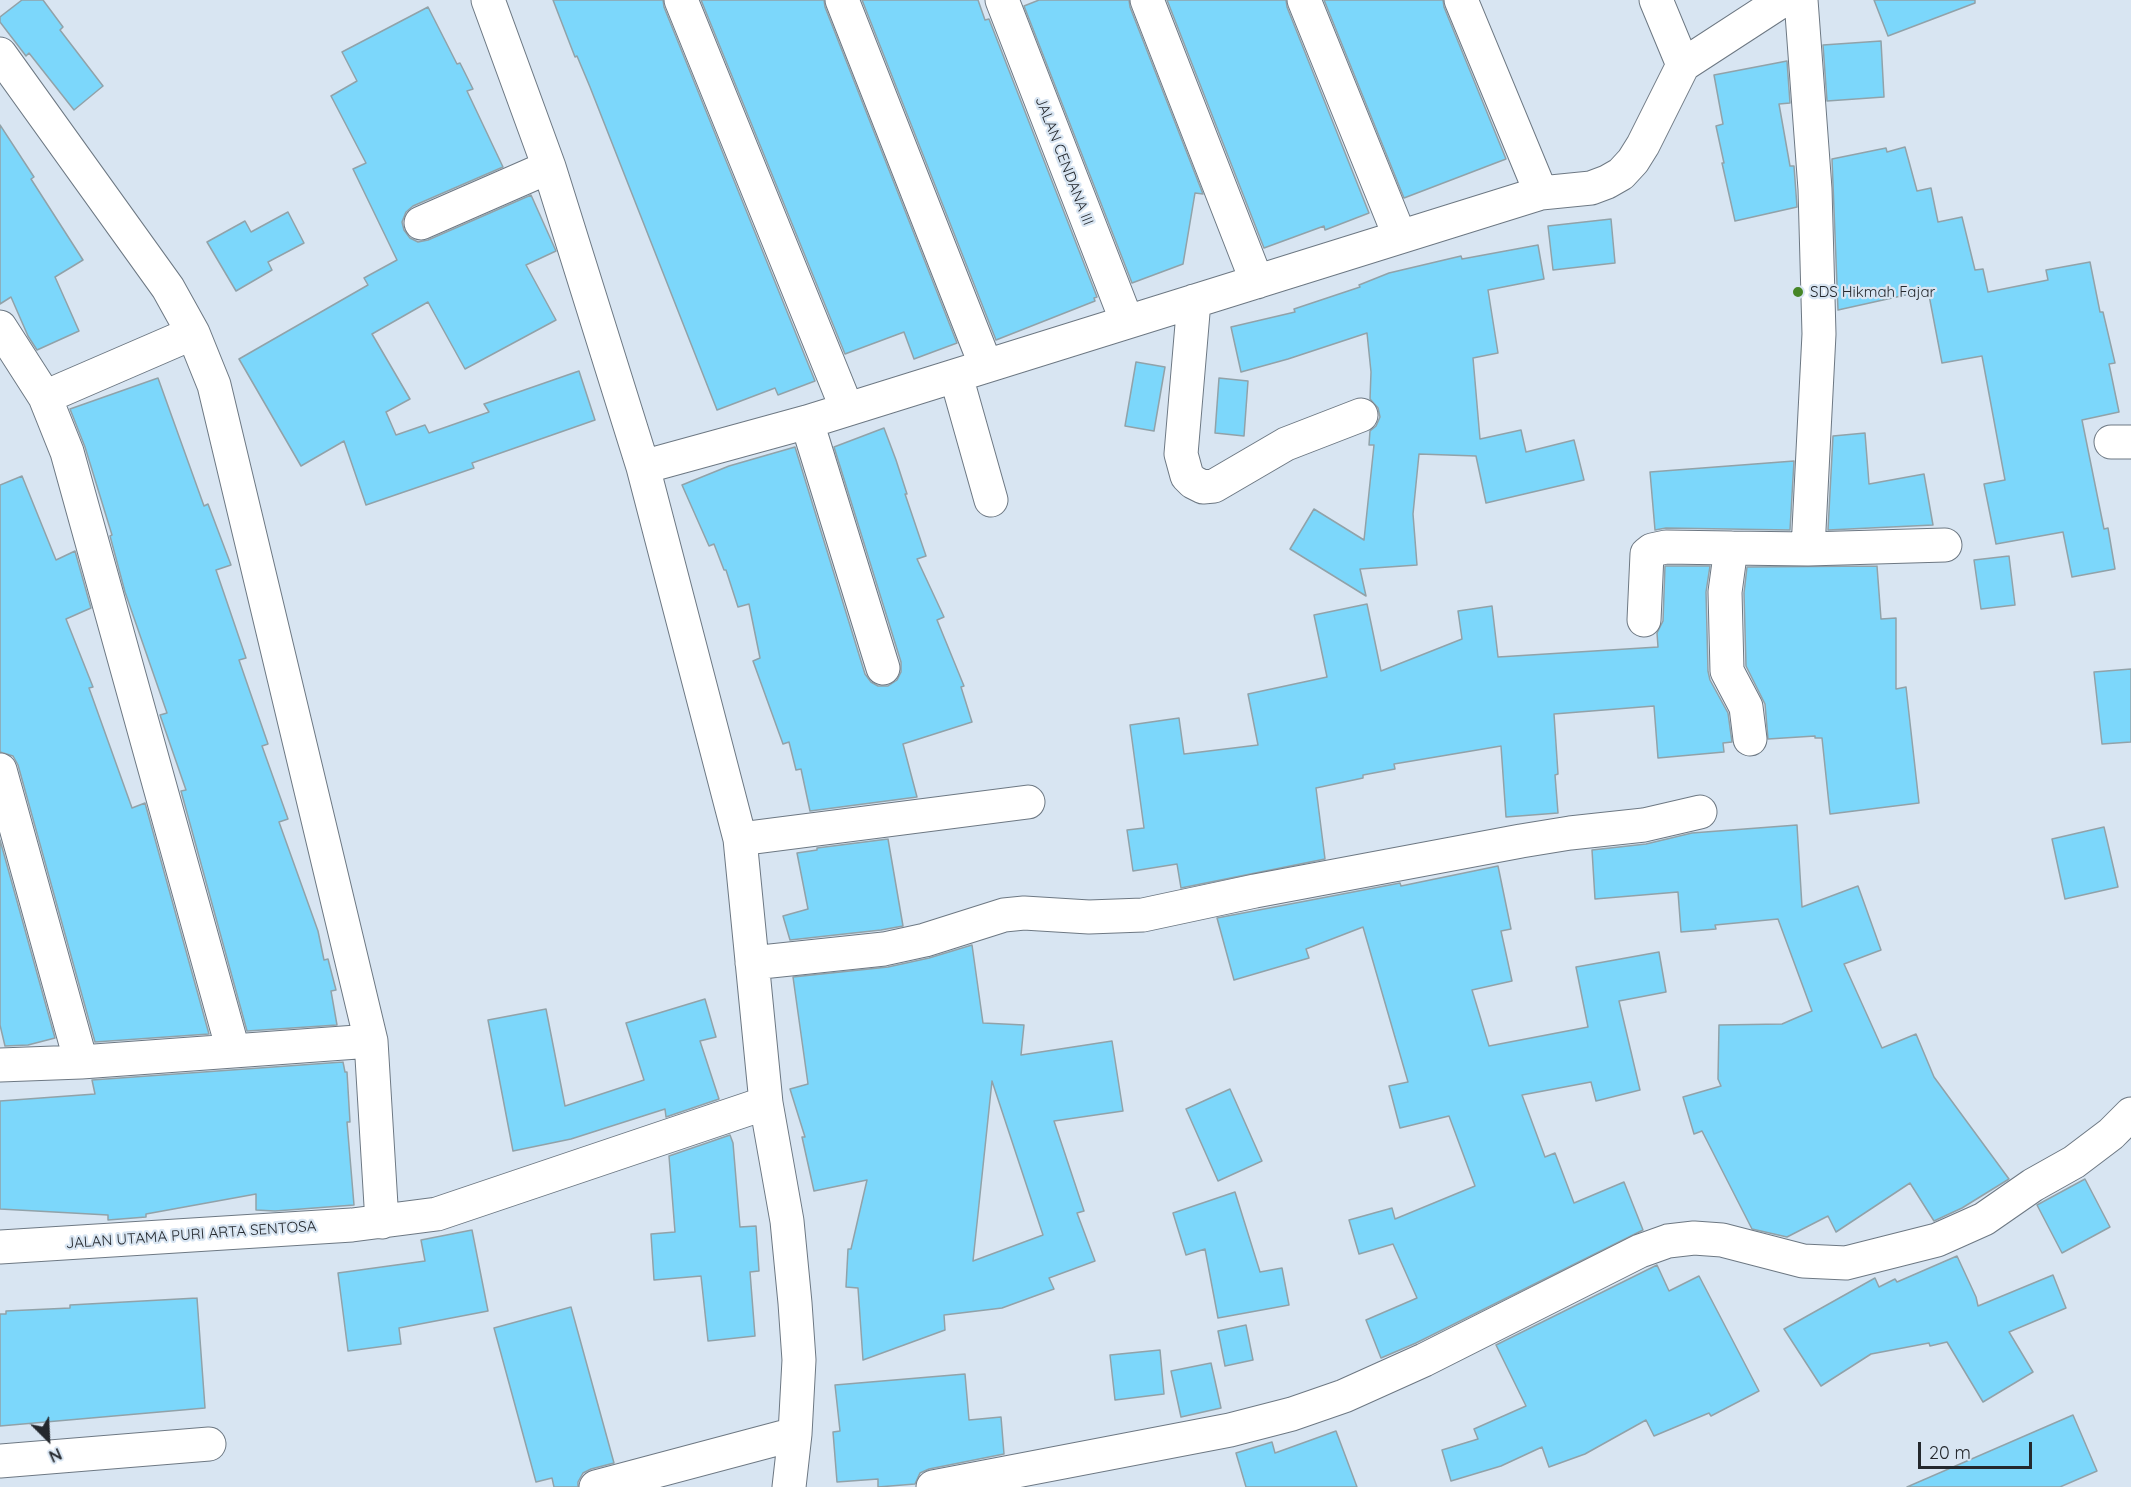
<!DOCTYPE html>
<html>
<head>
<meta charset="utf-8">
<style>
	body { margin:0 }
	#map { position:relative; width:2131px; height:1487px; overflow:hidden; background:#d8e5f2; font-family:Quicksand,sans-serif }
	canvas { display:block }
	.north { position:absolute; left:18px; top:1409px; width:60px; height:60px; -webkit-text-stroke:4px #d8e5f2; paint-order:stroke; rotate:156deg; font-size:16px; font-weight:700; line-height:24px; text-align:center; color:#24282d }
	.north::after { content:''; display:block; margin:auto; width:21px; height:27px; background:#24282d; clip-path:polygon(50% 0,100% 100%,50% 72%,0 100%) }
	.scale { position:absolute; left:1918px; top:1442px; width:114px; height:27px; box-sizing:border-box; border:3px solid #24282d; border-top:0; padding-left:8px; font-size:18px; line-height:21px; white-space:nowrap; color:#24282d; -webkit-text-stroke:4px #d8e5f2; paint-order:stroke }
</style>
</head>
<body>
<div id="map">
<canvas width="2131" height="1487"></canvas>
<div class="north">N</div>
<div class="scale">20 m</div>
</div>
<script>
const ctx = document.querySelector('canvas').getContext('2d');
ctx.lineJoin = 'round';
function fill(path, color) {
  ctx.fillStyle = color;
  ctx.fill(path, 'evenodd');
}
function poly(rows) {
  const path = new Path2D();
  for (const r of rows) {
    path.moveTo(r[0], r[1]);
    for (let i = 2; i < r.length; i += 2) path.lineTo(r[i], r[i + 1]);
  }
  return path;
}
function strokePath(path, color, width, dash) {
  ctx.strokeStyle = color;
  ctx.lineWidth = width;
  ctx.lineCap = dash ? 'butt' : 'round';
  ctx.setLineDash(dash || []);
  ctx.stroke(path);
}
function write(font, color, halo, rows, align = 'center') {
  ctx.font = font + ' Quicksand,sans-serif';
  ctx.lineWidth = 4.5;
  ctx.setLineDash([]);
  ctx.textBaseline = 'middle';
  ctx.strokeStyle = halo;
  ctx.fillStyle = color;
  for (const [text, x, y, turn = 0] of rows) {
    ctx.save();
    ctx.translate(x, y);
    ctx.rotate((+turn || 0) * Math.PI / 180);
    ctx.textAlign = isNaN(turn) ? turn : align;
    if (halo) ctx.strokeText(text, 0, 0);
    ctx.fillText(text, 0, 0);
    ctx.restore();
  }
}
const building = poly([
	[22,0,43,0,63,27,60,30,103,86,74,110,29,53,26,56,0,22,0,17,22,0],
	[553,0,663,0,664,7,815,381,778,395,775,388,717,410,590,87,577,56,575,57,553,0],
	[701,0,824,0,825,7,957,343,914,359,904,332,845,354,701,0],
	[862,0,978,0,985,20,989,19,1097,297,1094,298,1095,301,996,340,862,0],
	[1039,0,1129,0,1130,7,1203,194,1195,193,1183,264,1132,283,1024,6,1039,0],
	[1167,0,1286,0,1287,7,1369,213,1325,230,1324,226,1264,248,1167,0],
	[1324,0,1443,0,1444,7,1506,159,1404,198,1324,0],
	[1874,0,1975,0,1975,3,1888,36,1874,0],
	[428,7,457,64,460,63,473,89,467,91,503,167,413,206,406,212,402,222,404,230,410,238,418,242,428,240,531,195,556,251,526,265,556,320,465,369,428,302,372,334,410,399,386,412,396,435,425,425,429,433,489,412,484,404,579,371,595,420,472,463,474,468,366,505,344,441,301,466,239,359,368,285,364,278,397,260,353,169,366,163,331,96,357,81,342,52,428,7],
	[1881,41,1884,97,1827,101,1823,45,1881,41],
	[1787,61,1790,103,1779,104,1790,166,1794,166,1797,207,1735,221,1722,163,1724,163,1716,126,1723,124,1714,75,1787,61],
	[0,125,34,177,31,179,83,260,55,277,79,331,37,350,28,336,11,297,0,304,0,125],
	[1905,147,1917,191,1931,188,1938,222,1962,217,1975,270,1983,269,1988,292,2048,280,2046,270,2090,262,2100,312,2103,312,2115,363,2109,364,2119,412,2082,420,2104,529,2108,528,2115,569,2072,577,2063,532,1996,544,1984,484,2005,480,1982,356,1942,363,1928,290,1838,310,1832,159,1886,148,1887,152,1905,147],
	[288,212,304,243,268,262,272,270,236,291,207,242,245,221,251,232,288,212],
	[1611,219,1615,263,1553,270,1548,226,1611,219],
	[1538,245,1544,279,1488,290,1498,353,1473,358,1480,439,1521,430,1526,452,1574,440,1584,480,1486,503,1476,456,1419,454,1413,514,1417,565,1360,569,1366,596,1290,549,1314,509,1364,540,1374,445,1369,445,1370,431,1376,426,1380,417,1378,408,1370,399,1371,372,1367,333,1288,359,1241,372,1231,327,1295,312,1294,309,1360,287,1359,285,1389,273,1461,256,1462,259,1538,245],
	[1136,362,1165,367,1154,431,1125,426,1136,362],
	[158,378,204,506,208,504,231,565,216,570,246,658,239,660,268,744,262,746,288,819,279,822,318,931,324,960,328,959,336,990,331,991,337,1025,247,1031,181,791,186,790,160,715,167,713,125,592,110,536,112,535,85,447,70,409,158,378],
	[1219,378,1248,381,1244,436,1215,433,1219,378],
	[884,428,896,460,907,494,905,494,926,556,917,559,944,617,937,620,964,686,961,687,972,722,903,744,917,797,810,811,801,769,796,770,789,742,783,744,753,661,760,658,749,604,738,607,726,570,724,570,714,544,709,546,682,485,729,466,795,447,865,674,871,682,878,686,888,686,897,680,901,672,901,662,834,447,884,428],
	[1865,433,1869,484,1924,474,1933,525,1828,530,1833,436,1865,433],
	[1794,461,1790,530,1666,528,1655,530,1650,472,1794,461],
	[22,476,56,560,75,551,91,608,66,619,93,687,89,688,132,808,145,803,209,1034,95,1042,18,765,13,756,0,752,0,485,22,476],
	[2009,556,2015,605,1981,609,1974,560,2009,556],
	[1665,566,1710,566,1706,592,1708,671,1710,680,1728,713,1732,742,1723,743,1724,752,1658,758,1654,706,1554,714,1558,774,1555,775,1558,813,1506,817,1501,746,1394,764,1395,769,1363,775,1363,778,1316,788,1325,859,1181,888,1177,864,1133,871,1127,830,1144,828,1130,725,1179,718,1184,754,1258,745,1248,694,1327,677,1314,615,1367,604,1381,671,1462,639,1458,611,1492,606,1498,657,1658,647,1657,633,1663,621,1665,566],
	[1877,566,1881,619,1896,618,1896,689,1906,687,1919,803,1830,814,1822,738,1815,738,1815,736,1768,739,1765,704,1746,666,1744,593,1747,567,1877,566],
	[2131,669,2131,742,2102,744,2094,672,2131,669],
	[1797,825,1802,907,1858,886,1881,950,1844,964,1882,1048,1916,1034,1934,1077,2009,1179,1962,1208,1934,1221,1910,1183,1836,1232,1828,1216,1787,1237,1752,1229,1702,1131,1694,1134,1683,1097,1721,1086,1718,1079,1719,1025,1782,1024,1812,1011,1778,919,1715,925,1716,929,1681,932,1678,892,1595,899,1592,850,1646,844,1692,833,1797,825],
	[2104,827,2118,887,2065,899,2052,839,2104,827],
	[888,839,903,926,881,930,790,940,783,916,808,909,797,853,817,850,817,848,888,839],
	[0,840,55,1038,28,1045,5,1046,0,1025,0,840],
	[1498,866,1511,929,1501,931,1512,981,1472,990,1489,1046,1588,1027,1576,967,1659,952,1666,992,1619,1001,1640,1090,1596,1101,1591,1082,1522,1095,1545,1157,1555,1153,1574,1203,1624,1182,1643,1230,1416,1343,1381,1358,1366,1320,1417,1298,1393,1244,1359,1254,1349,1220,1392,1208,1395,1219,1475,1186,1449,1116,1400,1128,1389,1086,1408,1082,1363,927,1306,949,1309,958,1234,980,1217,918,1400,883,1401,886,1498,866],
	[972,945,983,1023,1024,1025,1021,1055,1112,1041,1123,1111,1054,1121,1084,1211,1077,1213,1095,1261,1049,1278,1054,1289,1002,1308,944,1315,945,1330,863,1360,858,1288,846,1287,848,1249,851,1249,867,1180,814,1191,802,1137,805,1137,790,1089,808,1084,793,977,888,967,929,958,972,945],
	[992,1081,1043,1235,973,1261,992,1081],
	[705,999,716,1037,700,1041,719,1099,666,1117,665,1109,571,1139,513,1151,488,1020,546,1009,565,1106,644,1080,626,1023,705,999],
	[343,1062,345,1072,347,1072,350,1122,347,1122,354,1205,275,1211,256,1210,256,1194,146,1214,146,1217,108,1220,108,1215,0,1209,0,1101,95,1094,92,1080,343,1062],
	[1230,1089,1262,1161,1218,1181,1186,1109,1230,1089],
	[730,1135,733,1143,740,1227,756,1226,759,1271,750,1272,755,1336,708,1341,701,1276,654,1280,651,1234,675,1232,669,1156,730,1135],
	[2085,1179,2110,1227,2062,1253,2037,1205,2085,1179],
	[1235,1192,1260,1272,1282,1268,1289,1305,1218,1318,1205,1249,1186,1255,1173,1213,1235,1192],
	[472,1230,488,1311,399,1328,401,1344,348,1351,338,1273,425,1261,421,1240,472,1230],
	[1957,1256,1976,1297,1978,1306,2053,1275,2066,1308,2009,1332,2033,1372,1983,1402,1947,1342,1930,1346,1929,1343,1871,1354,1821,1386,1784,1329,1875,1278,1879,1287,1895,1279,1897,1282,1957,1256],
	[1657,1265,1669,1291,1699,1276,1759,1391,1711,1416,1709,1413,1654,1436,1646,1420,1585,1454,1549,1467,1542,1447,1501,1466,1451,1481,1442,1450,1478,1439,1474,1429,1526,1406,1496,1345,1657,1265],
	[197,1298,205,1408,0,1426,0,1314,6,1314,6,1311,70,1308,70,1305,197,1298],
	[571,1307,614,1463,591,1469,583,1473,578,1482,578,1487,554,1487,552,1478,536,1482,494,1328,571,1307],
	[1246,1325,1253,1360,1225,1366,1218,1331,1246,1325],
	[1160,1350,1164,1394,1115,1400,1110,1355,1160,1350],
	[1211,1363,1221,1408,1181,1417,1171,1371,1211,1363],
	[965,1374,969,1420,1001,1417,1004,1454,929,1469,920,1473,915,1484,878,1487,878,1479,837,1482,833,1432,840,1431,835,1385,965,1374],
	[2073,1415,2097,1471,2060,1487,1907,1487,2073,1415],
	[1336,1431,1357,1487,1246,1487,1236,1453,1272,1442,1275,1453,1336,1431]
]);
fill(building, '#7cd7fb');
strokePath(building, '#91a2a9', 1.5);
const minor = poly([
	[488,0,549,167,643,467,740,839,766,1103,787,1221,795,1303,799,1360,795,1434,789,1487],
	[681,0,847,409],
	[842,0,986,366],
	[1002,0,1127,322],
	[1147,0,1257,282],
	[1304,0,1400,237],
	[1461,0,1541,193],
	[1656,0,1683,65],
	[1801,0,1815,189,1819,334,1808,549],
	[0,54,168,288,193,333,214,385,371,1041,382,1222],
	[421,223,549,167],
	[1194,301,1181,454,1187,476,1193,482,1203,487,1214,486,1286,444,1361,415],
	[0,327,45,397,67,452,233,1050],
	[956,376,991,500],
	[45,397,193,333],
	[807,422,883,668],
	[2111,442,2131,442],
	[643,467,807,422,1541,193,1591,188,1607,182,1621,174,1633,161,1643,145,1683,65,1783,0],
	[1644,620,1647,554,1652,550,1666,547,1731,548],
	[1750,739,1746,707,1727,671,1725,592,1731,548,1808,549,1945,545],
	[0,770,81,1062],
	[740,839,1028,802],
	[752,963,884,949,925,940,1004,915,1024,913,1089,917,1143,915,1255,891,1521,841,1570,833,1644,825,1700,812],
	[0,1065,81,1062,371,1041],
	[0,1247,352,1225,437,1214,766,1103],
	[0,1461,209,1444],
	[596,1487,795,1434],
	[933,1487,1230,1430,1292,1414,1344,1396,1424,1360,1640,1251,1668,1241,1694,1238,1722,1240,1803,1261,1846,1263,1937,1240,1984,1219,2033,1185,2074,1162,2111,1134,2131,1114]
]);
strokePath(minor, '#6d7883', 35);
strokePath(minor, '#fff', 33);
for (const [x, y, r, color] of [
	[1798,292,6,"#468627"]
]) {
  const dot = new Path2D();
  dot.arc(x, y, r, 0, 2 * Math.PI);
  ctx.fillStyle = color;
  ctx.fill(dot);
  strokePath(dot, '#d8e5f2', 2);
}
write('15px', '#24282d', '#d8e5f2', [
	["JALAN CENDANA III",1064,161,69],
	["JALAN UTAMA PURI ARTA SENTOSA",191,1235,-4]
]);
write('15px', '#24282d', '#d8e5f2', [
	["SDS Hikmah Fajar",1810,292]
], 'left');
</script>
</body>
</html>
